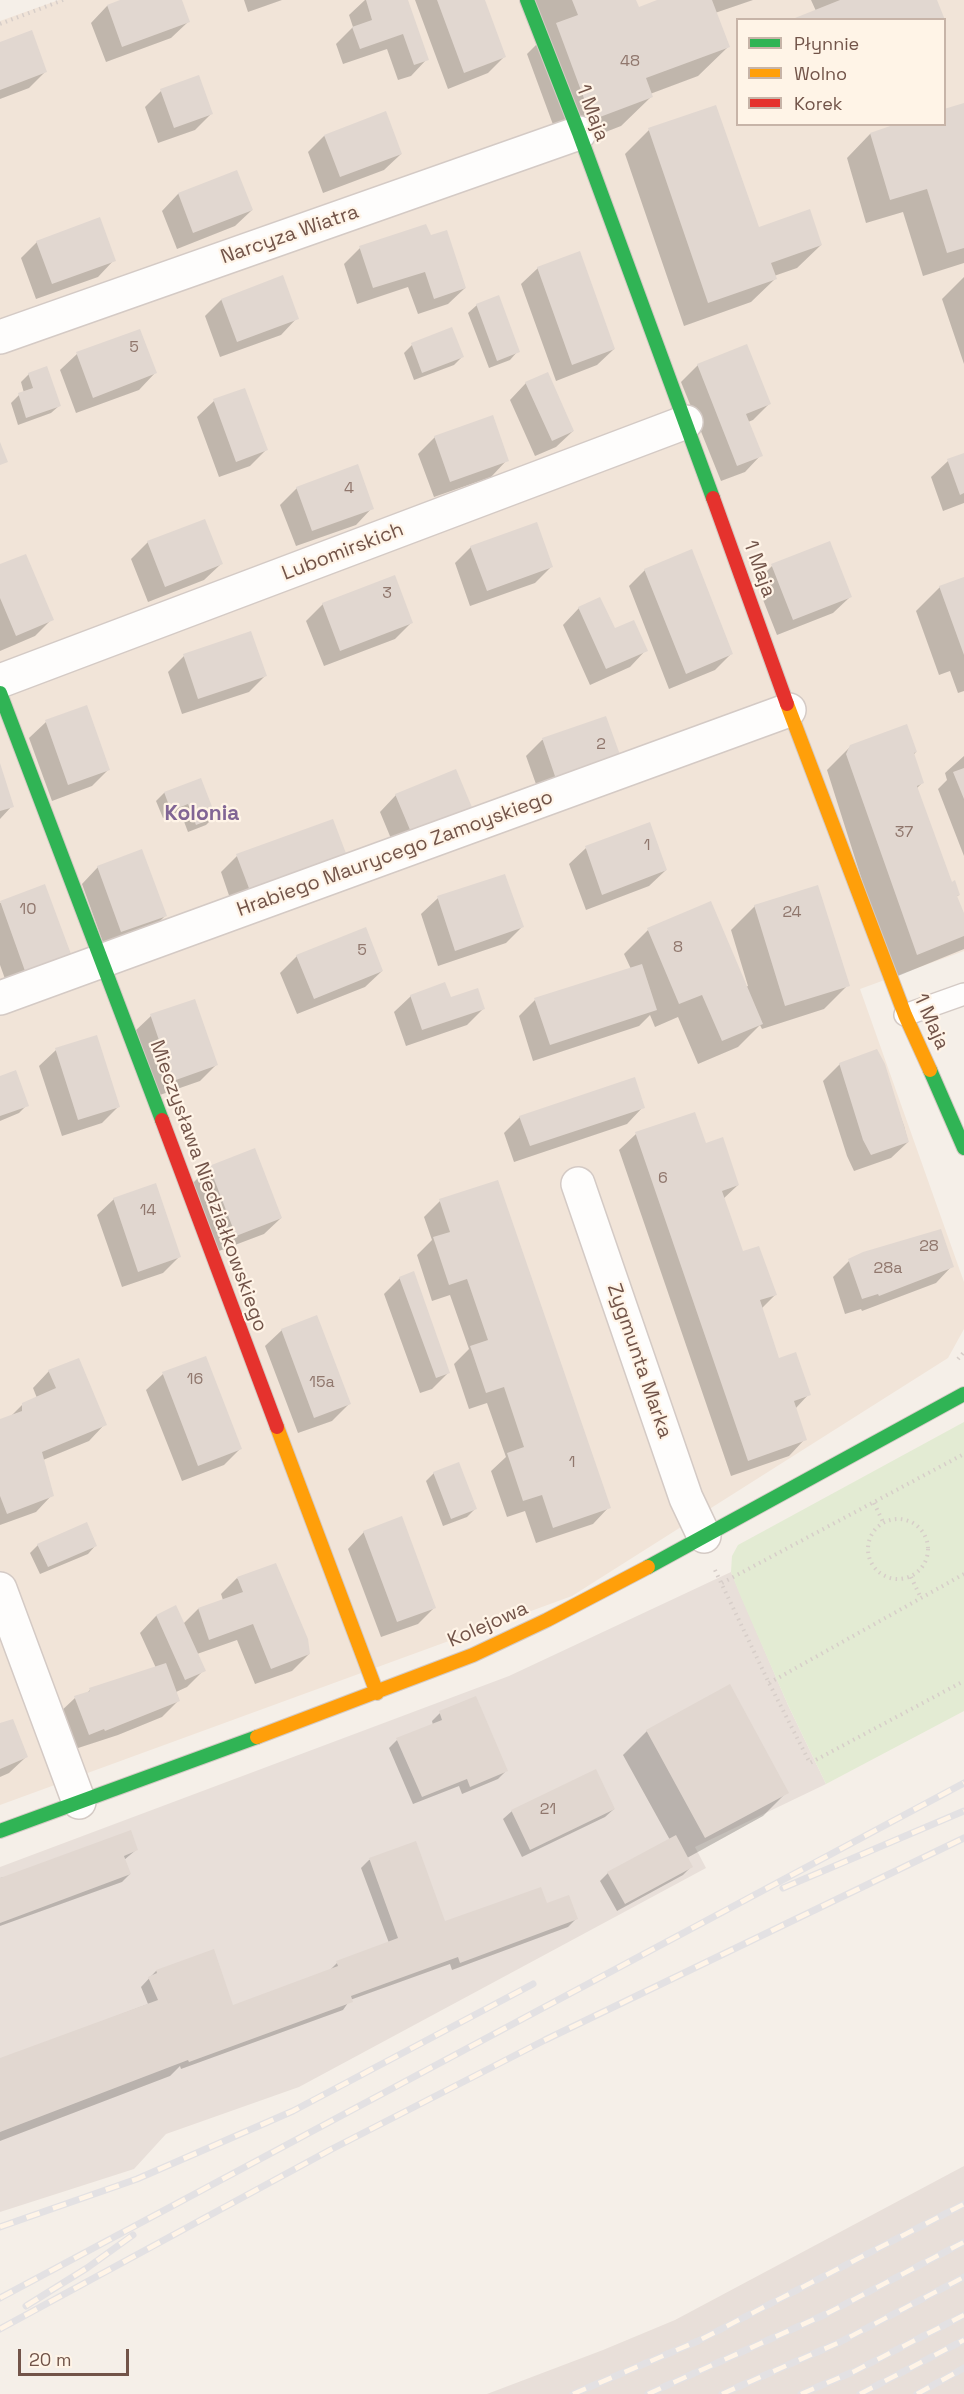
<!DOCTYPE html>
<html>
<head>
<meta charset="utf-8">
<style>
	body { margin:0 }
	#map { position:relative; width:964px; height:2394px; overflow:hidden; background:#f5efe8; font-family:"Space Grotesk",sans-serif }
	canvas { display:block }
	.legend { position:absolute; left:736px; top:18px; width:210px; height:108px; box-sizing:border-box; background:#fff4e7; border:2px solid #c7b4a8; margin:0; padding:8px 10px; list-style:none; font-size:18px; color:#725449 }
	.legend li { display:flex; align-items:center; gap:12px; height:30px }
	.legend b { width:30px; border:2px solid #c7b4a8 }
	.scale { position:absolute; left:18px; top:2349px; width:111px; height:27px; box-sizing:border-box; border:3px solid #725449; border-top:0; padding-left:8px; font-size:18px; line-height:21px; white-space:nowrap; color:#725449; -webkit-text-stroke:4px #fff4e7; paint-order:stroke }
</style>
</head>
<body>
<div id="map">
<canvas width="964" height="2394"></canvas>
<ul class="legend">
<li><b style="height:8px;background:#30b455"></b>Płynnie</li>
<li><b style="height:8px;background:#ff9f0a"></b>Wolno</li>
<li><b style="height:8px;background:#e5322d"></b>Korek</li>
</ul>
<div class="scale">20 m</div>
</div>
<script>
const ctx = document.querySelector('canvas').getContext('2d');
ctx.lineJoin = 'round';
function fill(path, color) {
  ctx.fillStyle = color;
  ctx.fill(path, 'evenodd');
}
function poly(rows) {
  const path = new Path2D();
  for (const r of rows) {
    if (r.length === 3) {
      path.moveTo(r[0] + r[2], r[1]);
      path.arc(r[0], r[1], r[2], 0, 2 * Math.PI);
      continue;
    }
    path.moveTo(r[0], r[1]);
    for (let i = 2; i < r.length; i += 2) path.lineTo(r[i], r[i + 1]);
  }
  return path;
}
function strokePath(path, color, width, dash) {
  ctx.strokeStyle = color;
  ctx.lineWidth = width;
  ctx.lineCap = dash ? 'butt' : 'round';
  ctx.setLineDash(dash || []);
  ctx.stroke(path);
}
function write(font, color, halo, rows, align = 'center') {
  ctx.font = font + ' "Space Grotesk",sans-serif';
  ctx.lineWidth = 4.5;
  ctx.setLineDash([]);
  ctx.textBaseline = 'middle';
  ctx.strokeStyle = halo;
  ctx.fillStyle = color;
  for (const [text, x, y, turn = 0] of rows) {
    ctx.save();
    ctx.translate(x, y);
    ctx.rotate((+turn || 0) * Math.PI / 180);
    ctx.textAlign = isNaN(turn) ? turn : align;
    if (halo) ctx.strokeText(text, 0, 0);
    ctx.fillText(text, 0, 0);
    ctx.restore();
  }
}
fill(poly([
	[59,0,964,0,964,951,860,989,964,1282,964,1329,948,1358,572,1596,0,1805,0,21],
	[738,20,944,20,944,124,738,124]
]), '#f1e4d8');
fill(poly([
	[731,1572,788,1705,826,1784,695,1847,706,1868,299,2087,166,2134,134,2169,0,2212,0,1867,509,1676],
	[964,2166,964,2394,487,2394,603,2350,675,2320]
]), '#e8dfd9');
fill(poly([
	[964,1422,964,1711,826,1784,788,1705,740,1595,731,1572,732,1556,738,1545]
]), '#e3ebd3');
fill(poly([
	[124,0,180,0,188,22,171,38,106,62,91,23,107,6],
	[244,0,282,0,248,12],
	[365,0,407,0,427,59,411,76,398,80,387,49,343,64,336,44,353,27,349,15],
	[415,0,483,0,504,57,488,73,448,89],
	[531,0,635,0,638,9,662,0,753,0,715,13,728,47,698,76,650,94,651,97,621,126,562,149,527,54,545,36],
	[811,0,935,0,816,11],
	[0,44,45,72,29,88,0,99],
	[161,91,212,113,195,130,158,143,145,107],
	[964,105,964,263,923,276,903,212,866,223,847,158,870,134,944,124],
	[649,130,758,229,821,245,797,268,774,276,775,279,751,302,684,326,625,154],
	[324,136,401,154,384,170,323,193,308,152],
	[237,172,252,210,235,226,177,249,162,211,178,194],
	[430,237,465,288,448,304,418,314,408,287,357,304,344,264,360,248],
	[37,242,114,260,98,277,36,299,21,258],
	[538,268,614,349,597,365,556,381,521,284],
	[282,277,297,318,281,335,220,357,205,316,221,300],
	[964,277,964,364,942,299],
	[477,305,518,351,510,360,489,368,468,313],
	[451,329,462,357,454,365,414,380,404,353,412,345],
	[77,354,155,373,139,390,76,413,60,370],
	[698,365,770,403,753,420,748,422,761,455,745,472,721,481,681,382],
	[29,374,60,405,51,413,18,425,11,403,19,395,24,393,21,382],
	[526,383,573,431,556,447,535,456,510,400],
	[214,401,266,450,250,466,219,477,197,417],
	[435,437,507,460,491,477,434,497,418,454],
	[964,455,964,503,943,511,931,477,948,461],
	[297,488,372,508,356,525,296,546,280,505],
	[148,542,221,564,204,580,148,602,131,559],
	[471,547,551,567,535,583,470,606,455,563],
	[0,566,52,619,35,636,0,651],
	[772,566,850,597,833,613,777,635,756,582],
	[645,570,731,654,715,670,669,689,629,586],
	[964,579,964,691,958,693,950,671,939,675,916,611,940,587],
	[323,604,411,623,395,639,324,666,306,621],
	[579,608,614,630,646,650,630,667,590,685,563,625],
	[184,656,265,676,249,692,182,714,168,672],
	[605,718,542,801,526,756,542,740],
	[46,722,108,770,92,786,52,801,29,738],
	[851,746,916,752,913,755,922,783,916,789,951,883,959,895,956,897,964,915,964,949,893,978,827,770],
	[964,756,964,856,938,789,947,780,945,773],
	[0,767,12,806,0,819],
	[455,771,397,853,380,812,396,795],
	[200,780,214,817,206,825,188,832,180,811,163,818,156,801,164,793],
	[586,848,666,870,649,886,586,910,569,864],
	[237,856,328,872,233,907,221,872],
	[98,867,165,916,149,932,105,948,82,884],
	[44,886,70,953,53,970,8,987,0,965,0,903],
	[438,898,522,927,506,943,438,966,421,914],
	[755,906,848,985,824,1009,762,1029,760,1025,738,1047,698,1064,678,1017,655,1027,650,1015,639,1026,533,1061,519,1016,535,1000,631,969,624,954,648,930,746,987,748,986,731,930],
	[297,956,382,971,365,987,297,1014,280,973],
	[411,996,450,999,484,1008,467,1025,406,1046,394,1012],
	[151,1016,216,1065,200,1081,157,1096,134,1032],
	[56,1050,119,1106,102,1123,62,1136,39,1066],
	[876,1051,904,1126,908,1142,891,1158,854,1171,847,1156,823,1081,840,1064],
	[0,1077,27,1105,19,1113,0,1121],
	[643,1107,627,1124,514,1162,504,1133,520,1117],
	[636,1134,705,1145,738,1185,723,1199,742,1253,776,1294,761,1309,778,1360,809,1394,795,1409,805,1439,789,1456,731,1476,619,1150],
	[209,1167,281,1218,264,1234,219,1251,193,1183],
	[114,1199,179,1257,163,1273,122,1287,97,1215],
	[440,1201,609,1507,593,1524,536,1543,525,1511,507,1517,491,1471,506,1457,487,1403,469,1409,454,1364,469,1349,450,1295,432,1301,417,1255,432,1240,424,1217],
	[849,1261,952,1266,936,1283,862,1311,861,1309,845,1314,833,1277],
	[400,1278,448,1373,432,1389,420,1393,384,1294],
	[282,1330,349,1404,332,1421,298,1433,265,1346],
	[49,1371,105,1424,89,1441,43,1460,52,1495,36,1512,0,1525,0,1421,10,1417,23,1404,37,1398,33,1388],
	[163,1374,240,1449,224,1465,182,1481,146,1390],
	[434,1473,475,1509,467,1517,443,1526,426,1481],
	[364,1532,435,1607,418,1624,381,1637,348,1549],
	[38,1545,96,1545,88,1554,40,1574,30,1553],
	[237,1578,309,1654,292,1671,255,1684,237,1640,197,1654,204,1670,187,1687,176,1692,179,1700,162,1717,118,1735,72,1750,58,1714,75,1698,86,1694,90,1690,156,1668,140,1633,156,1616,176,1607,183,1624,198,1609,223,1600,221,1594],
	[440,1713,506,1771,498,1779,462,1794,459,1786,413,1804,389,1748,397,1740,433,1725,432,1721],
	[0,1724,26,1757,9,1773,0,1777],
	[647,1731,787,1792,763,1816,687,1858,691,1867,683,1875,617,1911,600,1881,608,1873,670,1840,623,1755],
	[595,1771,614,1809,605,1817,522,1857,503,1819,512,1811],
	[415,1843,444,1923,576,1919,568,1927,452,1970,450,1964,350,2000,343,2010,181,2069,180,2066,170,2076,0,2141,0,2060,148,2004,141,1987,156,1971,213,1951,232,2007,329,1971,337,1963,389,1943,361,1868,369,1860],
	[136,1850,124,1860,130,1874,122,1882,0,1926,0,1878]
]), '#0003');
fill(poly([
	[120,0,182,0,190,22,122,47,107,5],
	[366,0,408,0,429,60,414,65,403,34,360,49,352,27,372,20],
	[437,0,485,0,506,57,464,73],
	[572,0,636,0,639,7,657,0,712,0,730,47,646,78,653,97,592,120,556,23,578,15],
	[840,0,937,0,945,20,790,20],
	[32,30,47,72,0,90,0,42],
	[199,75,213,114,174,128,160,89],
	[964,103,964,248,947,253,927,189,890,200,870,133,896,124,944,124,944,109],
	[716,105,759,227,810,209,822,245,771,263,777,279,708,303,648,128],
	[386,111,402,154,340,177,324,135],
	[237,170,253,210,193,233,178,193],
	[100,217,116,261,52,284,36,241],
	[426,224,431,235,447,230,466,288,434,299,425,272,373,288,359,246],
	[580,251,615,349,572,365,537,267],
	[283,275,299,319,237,342,221,299],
	[499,295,520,352,497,361,476,304],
	[452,327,464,357,422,373,411,343],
	[140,329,157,373,93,398,76,352],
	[747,344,771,404,746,414,763,456,737,466,697,364],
	[47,366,61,406,26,418,18,393,33,388,28,373],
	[548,372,574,431,552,441,525,382],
	[245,388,268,450,236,462,213,399],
	[493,415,509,461,450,482,434,436],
	[0,442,8,462,0,465],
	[964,453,964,493,960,495,947,459],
	[358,464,374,509,312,531,296,487],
	[205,519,223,564,165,587,147,541],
	[537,522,553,567,487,591,470,546],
	[830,541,852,597,793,620,771,564],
	[692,549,733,654,686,674,644,569],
	[26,554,54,620,16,636,0,598,0,564],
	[395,575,413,623,340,651,322,603],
	[964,577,964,655,939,586],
	[600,597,615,628,634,620,648,651,606,669,578,607],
	[251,631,267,676,198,699,183,654],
	[87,705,110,770,68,785,45,720],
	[606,716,623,763,558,785,542,738],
	[907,724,917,752,914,753,924,783,917,786,952,882,955,880,960,895,957,896,964,913,964,936,917,955,846,754,850,745],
	[0,763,14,807,0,811],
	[964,768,964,799,953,772],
	[456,769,474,812,413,837,395,794],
	[201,778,216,817,196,825,188,804,171,811,164,792],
	[333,819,347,856,250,891,236,854],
	[650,822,667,870,602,895,585,846],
	[142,849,167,916,121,932,97,866],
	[505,874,524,927,455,951,437,896],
	[45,884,71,954,25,971,0,901],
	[818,885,850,986,785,1006,754,905],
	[711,901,763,1024,722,1041,702,995,679,1004,647,928],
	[366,927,383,971,314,999,296,955],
	[642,964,657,1010,550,1045,534,998],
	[445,982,451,997,478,988,485,1009,422,1030,410,995],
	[195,999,218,1065,173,1081,150,1014],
	[97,1035,120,1107,78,1120,55,1048],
	[877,1049,885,1064,909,1142,871,1155,863,1140,839,1063],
	[16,1070,29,1106,0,1116,0,1076],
	[635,1077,645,1108,530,1146,519,1116],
	[695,1112,706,1143,723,1137,739,1185,722,1191,742,1248,743,1251,759,1246,777,1295,760,1300,779,1358,796,1352,811,1395,794,1401,807,1440,748,1461,635,1132],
	[255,1148,282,1218,236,1236,209,1166],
	[498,1180,611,1508,553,1528,542,1495,523,1501,507,1453,524,1447,504,1387,486,1393,470,1346,488,1340,467,1279,449,1285,433,1237,450,1232,439,1199],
	[156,1183,181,1257,138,1272,113,1198],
	[941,1229,954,1267,879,1296,878,1294,862,1299,848,1259,863,1252],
	[414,1271,450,1373,436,1378,399,1277],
	[317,1315,351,1404,314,1418,281,1329],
	[206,1356,242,1449,198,1466,162,1372],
	[79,1358,107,1425,42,1452,54,1496,7,1514,0,1496,0,1419,22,1411,22,1403,56,1388,48,1370],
	[459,1462,477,1509,451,1519,433,1472],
	[402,1516,436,1608,397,1622,363,1531],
	[87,1522,97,1546,48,1567,37,1544],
	[276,1563,308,1639,310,1654,271,1669,253,1624,209,1640,198,1608,243,1592,237,1577],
	[176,1605,206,1671,185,1680,156,1615],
	[166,1663,180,1701,105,1731,104,1729,89,1735,74,1696,90,1691,89,1688],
	[730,1684,789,1793,705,1838,646,1730],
	[476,1696,508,1771,470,1787,467,1779,422,1797,396,1738,442,1720,439,1711],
	[13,1719,28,1757,0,1769,0,1723],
	[596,1769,615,1809,530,1850,511,1810],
	[131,1830,138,1850,124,1856,131,1874,0,1923,0,1878],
	[676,1835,693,1867,625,1904,607,1872],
	[416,1841,445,1921,541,1887,547,1903,569,1895,578,1919,460,1963,458,1957,351,1996,353,2002,189,2062,188,2060,0,2132,0,2058,158,2000,148,1977,157,1973,156,1970,214,1949,233,2005,338,1966,336,1961,398,1938,369,1858]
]), '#e1d7d0');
const lane = poly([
	[905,1015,964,994]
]);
const street = poly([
	[0,337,579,133],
	[0,681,686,422],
	[0,998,789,710],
	[578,1184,686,1498,704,1536],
	[0,1589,79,1802]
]);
const fast = poly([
	[527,0,579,133,713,498],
	[0,693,162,1120],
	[930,1070,964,1148],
	[648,1567,964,1394],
	[0,1831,257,1737]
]);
const slow = poly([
	[787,704,905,1015,930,1070],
	[277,1427,377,1693],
	[257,1737,473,1655,547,1620,648,1567]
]);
const jam = poly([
	[713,498,787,704],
	[162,1120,277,1427]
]);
strokePath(lane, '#d4cac5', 24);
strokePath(street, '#d4cac5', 36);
strokePath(fast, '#d4cac4', 16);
strokePath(slow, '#d4cac4', 16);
strokePath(jam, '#d4cac4', 16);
strokePath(poly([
	[0,24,63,0],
	[958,1359,964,1352],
	[874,1503,883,1522],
	[898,1549,30],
	[715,1570,769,1683,810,1763,964,1681],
	[911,1577,921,1598],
	[722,1583,964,1454],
	[769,1683,964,1574]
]), '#d7cec9', 4, [1.5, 4.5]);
strokePath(lane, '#fefdfc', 21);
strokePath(street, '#fefdfc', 33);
strokePath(fast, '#30b455', 14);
strokePath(slow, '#ff9f0a', 14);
strokePath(jam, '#e5322d', 14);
const rail = poly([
	[783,1888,964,1811],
	[0,2227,137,2179,293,2111,533,1984],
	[0,2298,964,1783],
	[26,2306,87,2268,133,2235],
	[0,2329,330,2150,545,2040,964,1838],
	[573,2394,698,2341,964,2204],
	[648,2394,826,2314,964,2242],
	[722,2394,840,2342,964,2277],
	[801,2394,855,2371,964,2315],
	[860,2394,964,2340],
	[917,2394,964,2368]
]);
strokePath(rail, '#e3e1e3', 7);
strokePath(rail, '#fff4e7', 4.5, [14]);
write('16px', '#90776d', null, [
	["48",630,62],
	["5",134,348],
	["4",349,489],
	["3",387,594],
	["2",601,745],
	["37",904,833],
	["1",647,846],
	["10",28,910],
	["24",792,913],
	["8",678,948],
	["5",362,951],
	["6",663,1179],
	["14",148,1211],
	["28",929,1247],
	["28a",888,1269],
	["16",195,1380],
	["15a",322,1383],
	["1",572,1463],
	["21",548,1810]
]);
write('20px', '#725449', '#fff4e7', [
	["1 Maja",592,113,69],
	["Narcyza Wiatra",290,235,-19],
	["Lubomirskich",343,552,-21],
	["1 Maja",759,569,70],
	["Hrabiego Maurycego Zamoyskiego",395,854,-20],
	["1 Maja",931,1022,66],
	["Mieczysława Niedziałkowskiego",208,1186,70],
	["Zygmunta Marka",639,1361,71],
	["Kolejowa",488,1625,-24]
]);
write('bold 21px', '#816595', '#fff4e7', [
	["Kolonia",202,814]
]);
</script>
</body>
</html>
